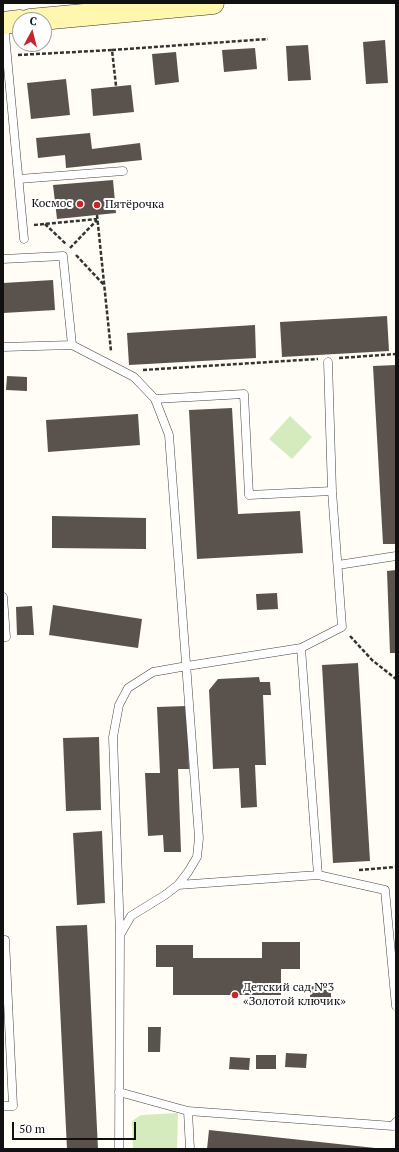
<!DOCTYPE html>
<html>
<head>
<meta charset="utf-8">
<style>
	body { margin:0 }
	#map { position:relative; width:399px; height:1152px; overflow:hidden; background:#fffdf5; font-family:"PT Serif",serif }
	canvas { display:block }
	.frame { position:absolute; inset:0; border:4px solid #111; pointer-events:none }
	.north { position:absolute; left:12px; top:12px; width:40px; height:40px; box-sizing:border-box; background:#fff; border:1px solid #a0a0a0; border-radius:50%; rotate:7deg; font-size:11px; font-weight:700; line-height:16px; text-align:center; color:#111 }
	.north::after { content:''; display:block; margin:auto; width:14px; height:18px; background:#c4262e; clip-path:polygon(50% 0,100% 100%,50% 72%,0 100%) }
	.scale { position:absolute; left:12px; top:1122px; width:124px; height:18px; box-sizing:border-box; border:2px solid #111; border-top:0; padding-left:5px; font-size:12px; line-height:14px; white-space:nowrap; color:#111; -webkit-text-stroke:3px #fff; paint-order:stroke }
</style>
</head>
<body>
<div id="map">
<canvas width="399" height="1152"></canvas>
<div class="frame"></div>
<div class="north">С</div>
<div class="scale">50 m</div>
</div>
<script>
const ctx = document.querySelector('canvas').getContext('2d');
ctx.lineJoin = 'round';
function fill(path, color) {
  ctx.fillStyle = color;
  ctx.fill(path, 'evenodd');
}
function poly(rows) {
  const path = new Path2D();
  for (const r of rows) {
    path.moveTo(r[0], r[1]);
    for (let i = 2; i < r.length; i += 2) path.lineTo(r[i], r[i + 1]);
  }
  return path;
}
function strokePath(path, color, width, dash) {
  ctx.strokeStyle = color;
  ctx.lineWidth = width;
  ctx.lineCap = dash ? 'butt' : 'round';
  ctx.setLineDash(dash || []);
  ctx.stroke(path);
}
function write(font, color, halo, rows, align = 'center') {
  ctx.font = font + ' "PT Serif",serif';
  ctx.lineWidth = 4;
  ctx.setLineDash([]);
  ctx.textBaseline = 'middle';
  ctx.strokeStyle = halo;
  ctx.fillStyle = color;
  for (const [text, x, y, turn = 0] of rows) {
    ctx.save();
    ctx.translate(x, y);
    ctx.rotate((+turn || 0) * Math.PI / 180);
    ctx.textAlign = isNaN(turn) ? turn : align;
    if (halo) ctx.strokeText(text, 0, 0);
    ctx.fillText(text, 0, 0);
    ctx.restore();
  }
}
fill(poly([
	[290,416,312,437,292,459,269,439],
	[178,1113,177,1149,133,1149,132,1121,141,1115]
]), '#d5ebbd');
fill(poly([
	[385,40,388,83,366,84,363,42],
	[308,45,311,80,288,81,286,46],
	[255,48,257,69,224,72,222,50],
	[176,52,179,82,155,85,152,54],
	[66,79,70,115,31,119,27,83],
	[131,85,134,112,93,116,91,89],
	[90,133,92,149,140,143,142,160,66,168,65,155,38,158,36,138],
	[113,180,116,213,57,219,53,185],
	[53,280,55,310,3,313,3,283],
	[387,316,389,351,282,357,280,322],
	[255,325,256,358,129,365,127,333],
	[396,365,396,544,383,544,373,366],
	[7,376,27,377,27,391,6,390],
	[232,408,238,514,300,511,303,553,197,559,189,410],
	[138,414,140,445,48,452,46,420],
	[52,516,146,518,146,549,52,548],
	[396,570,396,653,390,653,387,571],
	[277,593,278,609,257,610,256,594],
	[53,605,142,619,138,648,49,635],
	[32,606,34,635,17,635,16,607],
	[358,663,370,861,333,863,322,665],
	[259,677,260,682,270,682,271,695,263,695,266,765,255,765,257,807,241,808,239,768,213,769,209,690,218,679],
	[187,706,189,769,178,769,181,852,164,852,163,835,148,836,145,773,160,773,157,707],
	[99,737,101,810,66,811,63,738],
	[102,831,105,903,77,905,73,833],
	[87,925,98,1149,67,1149,56,926],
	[262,942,300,942,300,969,281,969,281,995,173,995,173,967,156,967,156,945,193,945,193,958,262,958],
	[310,986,331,987,331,1000,310,999],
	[148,1027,161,1027,160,1052,148,1052],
	[286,1053,307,1054,306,1068,285,1067],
	[256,1055,276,1055,276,1069,256,1069],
	[230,1057,250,1058,249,1070,229,1069],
	[209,1130,375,1148,375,1149,207,1149]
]), '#5a524d');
const lane = poly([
	[4,24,24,239],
	[19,179,123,171],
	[3,259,63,256,72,345],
	[3,347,72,345,134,377,155,399,169,435,199,838,197,857,188,872,178,885,165,895,131,916,120,935,119,1149],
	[155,399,244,394,249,495,332,491],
	[338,565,396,556],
	[3,597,6,637,3,637],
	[301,648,342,627,332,491,328,362],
	[178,885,318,875,385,890,396,1006],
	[120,935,113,737,119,705,128,688,153,672,187,666,301,648,318,875],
	[3,940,5,940,13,1106,3,1106],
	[119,1092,188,1111,190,1149],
	[188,1111,393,1126,396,1122]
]);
const secondary = poly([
	[30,20,213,3],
	[3,23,20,21]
]);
strokePath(lane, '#444', 9);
strokePath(secondary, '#333', 23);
strokePath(poly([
	[112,50,268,39],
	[18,55,112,50,116,86],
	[97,215,111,351],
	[45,224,66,244],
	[34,225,97,219],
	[70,248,97,220],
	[76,255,104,285],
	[339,358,396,354],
	[143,370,318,359],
	[350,636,372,660,396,679],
	[359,870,396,867]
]), '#333', 2.5, [4, 2]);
strokePath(lane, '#fff', 8);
strokePath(secondary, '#fff6b0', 22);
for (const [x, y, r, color] of [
	[80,204,4,"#c4262e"],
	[97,205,4,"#c4262e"],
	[235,995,4,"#c4262e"]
]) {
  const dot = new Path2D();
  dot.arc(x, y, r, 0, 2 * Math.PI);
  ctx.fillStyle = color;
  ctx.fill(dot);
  strokePath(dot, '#fff', 1.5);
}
write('12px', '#111', '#fff', [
	["Космос",72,204,"right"],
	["Пятёрочка",105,205],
	["Детский сад №3",243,988],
	["«Золотой ключик»",243,1002]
], 'left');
</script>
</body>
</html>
